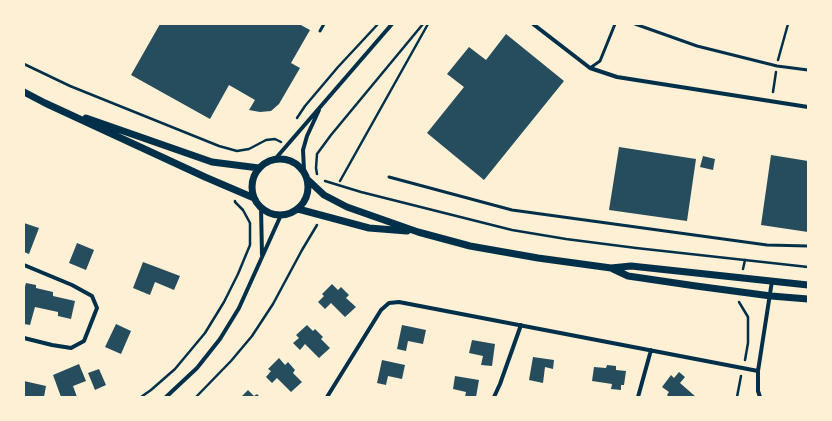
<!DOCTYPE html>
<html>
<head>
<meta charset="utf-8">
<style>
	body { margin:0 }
	#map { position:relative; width:832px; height:421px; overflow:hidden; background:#fdf0d5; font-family:Signika,sans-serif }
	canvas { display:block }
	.frame { position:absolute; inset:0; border:25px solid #fdf0d5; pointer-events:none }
</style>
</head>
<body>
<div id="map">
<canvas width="832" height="421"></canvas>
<div class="frame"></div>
</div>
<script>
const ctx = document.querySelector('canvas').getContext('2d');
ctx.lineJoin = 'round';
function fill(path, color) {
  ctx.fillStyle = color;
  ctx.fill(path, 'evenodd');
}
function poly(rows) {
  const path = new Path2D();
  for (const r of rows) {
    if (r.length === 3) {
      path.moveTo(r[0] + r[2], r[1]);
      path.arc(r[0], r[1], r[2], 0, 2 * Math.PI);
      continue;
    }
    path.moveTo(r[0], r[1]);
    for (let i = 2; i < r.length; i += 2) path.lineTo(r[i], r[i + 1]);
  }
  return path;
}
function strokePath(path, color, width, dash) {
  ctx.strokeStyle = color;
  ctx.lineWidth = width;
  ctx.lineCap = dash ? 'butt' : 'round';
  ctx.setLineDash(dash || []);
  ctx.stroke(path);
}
fill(poly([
	[160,24,299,24,310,30,291,63,300,68,279,104,271,111,260,112,249,110,255,100,229,85,210,119,131,75],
	[506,34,564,81,484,180,427,133,464,87,447,74,469,47,486,60],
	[619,147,696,159,687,221,609,210],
	[771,155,808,161,808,232,761,225],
	[703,156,715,159,713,170,700,167],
	[24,223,39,228,29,254,24,252],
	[77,243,94,250,86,270,69,263],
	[143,262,180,276,174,290,155,282,150,295,133,288],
	[26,283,36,285,36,288,53,292,53,296,75,301,71,319,58,316,58,312,35,307,30,325,24,324,24,290],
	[332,284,338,290,341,287,349,295,346,298,356,307,345,317,331,303,325,309,318,302,324,296,322,294],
	[116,324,131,331,121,354,105,347],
	[307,325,313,331,315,329,323,337,321,339,330,348,319,358,305,344,300,350,293,343,299,338,296,335],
	[402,325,426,330,423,344,408,341,406,351,397,349],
	[472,340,495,344,492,366,481,365,483,356,469,353],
	[533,357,554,360,553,369,545,367,543,383,529,380],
	[279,358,285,365,288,362,295,370,293,373,302,382,291,392,277,378,272,383,266,377,271,371,268,369],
	[382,360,405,365,402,379,388,376,386,385,377,383],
	[79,364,86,381,73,386,77,397,61,397,53,375],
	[607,365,616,366,616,370,626,371,624,385,621,385,621,390,611,389,612,384,592,381,594,367,606,368],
	[99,369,106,385,95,390,88,373],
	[679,372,685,377,680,383,696,397,669,397,667,395,669,392,662,387,671,375,674,378],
	[455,376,479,380,476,397,465,397,466,392,453,389],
	[24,381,46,386,44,397,24,397],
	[248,390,254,396,257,394,260,397,241,397]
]), '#264d5e');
strokePath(poly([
	[778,60,788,24],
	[24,64,70,86,219,146,237,151,249,149,266,140,275,139,281,142],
	[773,92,776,72],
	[297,118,305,106,338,67,378,24],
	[317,174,316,168,317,154,331,135,423,24],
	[325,181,361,192,512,230,566,239,636,248,808,267],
	[340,181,428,24],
	[743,269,745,260],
	[739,302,748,317,748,343,745,360],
	[141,397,151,390,175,369,205,333,224,302,238,274,250,245,250,223,243,210,235,202,235,201],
	[196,397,231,361,252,336,273,304,302,250,317,225],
	[737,397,741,376]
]), '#003049', 2.5);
strokePath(poly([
	[635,24,697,46,777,66,808,70],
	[320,31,324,24],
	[590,68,600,61,615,24],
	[389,177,512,210,767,245,808,246]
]), '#003049', 3);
strokePath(poly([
	[533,24,590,68,617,77,808,107],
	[276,158,392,24],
	[304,170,303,150,307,136,319,110],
	[261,207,262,255],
	[24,265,72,285,92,296,97,308,84,341,71,348,52,345,24,338],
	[166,397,197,368,220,339,239,308,281,215],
	[327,397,381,310,389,303,399,302,758,371],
	[494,397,500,384,521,325],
	[638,397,651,350],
	[760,397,758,391,758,371,772,281]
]), '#003049', 4);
strokePath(poly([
	[24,92,45,103,205,177,254,198],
	[86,118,212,162,259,168],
	[280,187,28],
	[308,180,324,195,347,207,418,232,470,246,538,258,611,268,631,266,808,285],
	[298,209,369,228,407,231],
	[613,269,628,276,696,286,771,296,808,299]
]), '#003049', 7);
</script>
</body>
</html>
